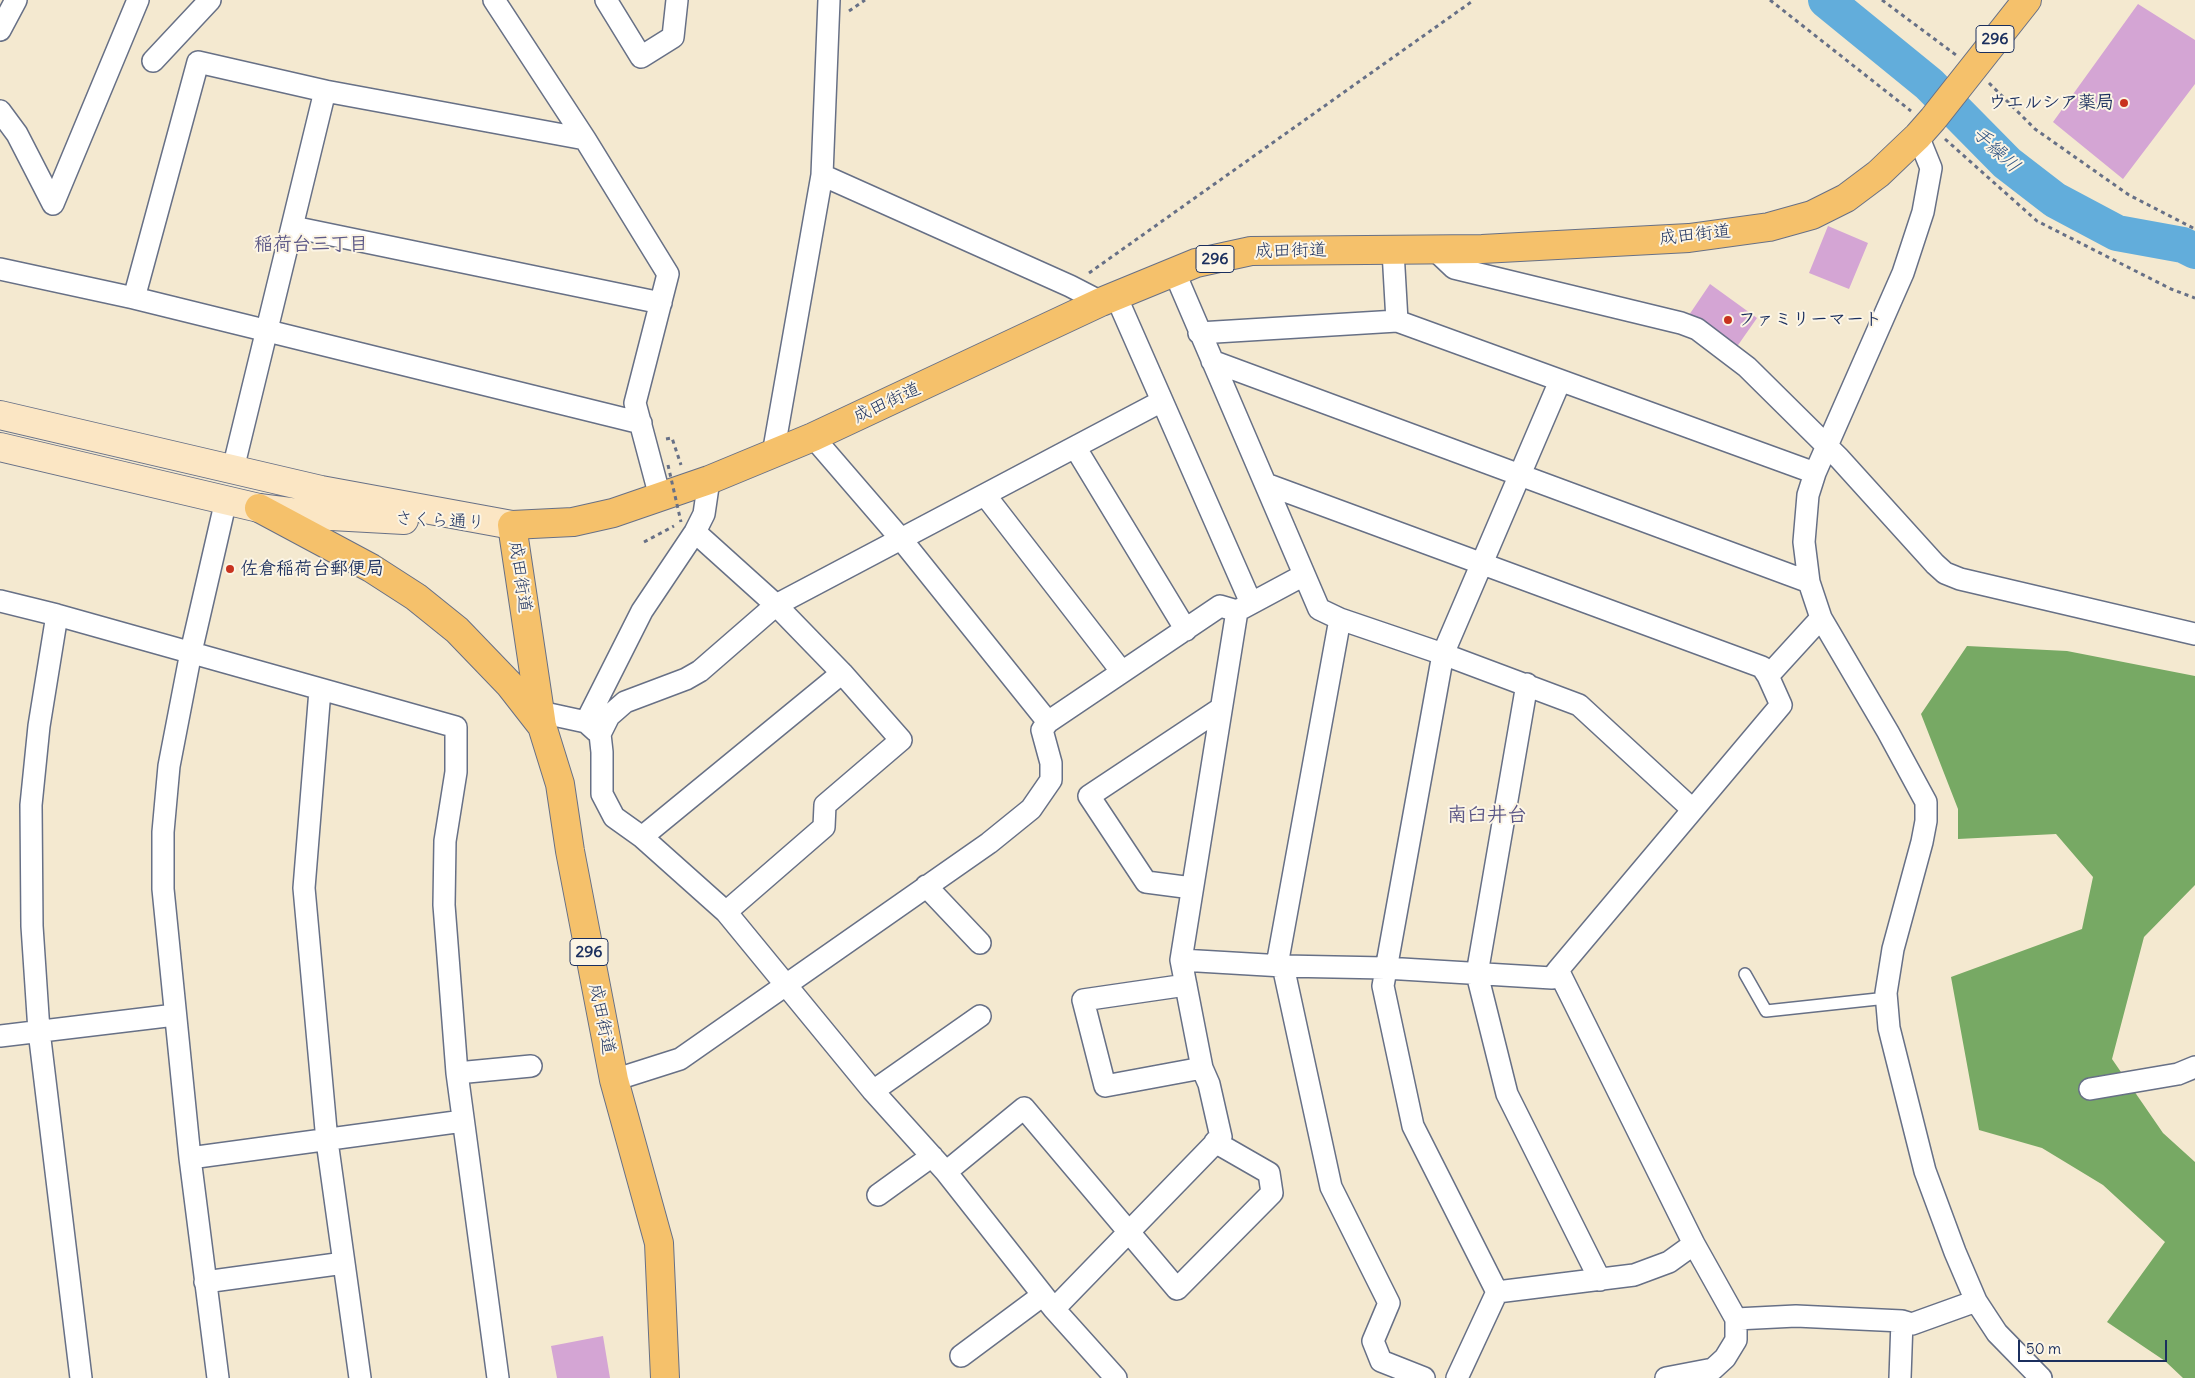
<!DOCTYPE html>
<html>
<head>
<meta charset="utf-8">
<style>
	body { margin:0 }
	#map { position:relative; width:2195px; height:1378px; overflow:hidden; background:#f4e9d0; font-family:Delius,sans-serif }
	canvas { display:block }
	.scale { position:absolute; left:2018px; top:1340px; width:149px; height:22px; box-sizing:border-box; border:2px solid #1b2f5e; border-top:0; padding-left:6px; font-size:15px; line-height:18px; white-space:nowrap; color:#1b2f5e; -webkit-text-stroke:4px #fcf5e5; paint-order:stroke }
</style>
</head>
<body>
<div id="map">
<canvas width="2195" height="1378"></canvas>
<div class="scale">50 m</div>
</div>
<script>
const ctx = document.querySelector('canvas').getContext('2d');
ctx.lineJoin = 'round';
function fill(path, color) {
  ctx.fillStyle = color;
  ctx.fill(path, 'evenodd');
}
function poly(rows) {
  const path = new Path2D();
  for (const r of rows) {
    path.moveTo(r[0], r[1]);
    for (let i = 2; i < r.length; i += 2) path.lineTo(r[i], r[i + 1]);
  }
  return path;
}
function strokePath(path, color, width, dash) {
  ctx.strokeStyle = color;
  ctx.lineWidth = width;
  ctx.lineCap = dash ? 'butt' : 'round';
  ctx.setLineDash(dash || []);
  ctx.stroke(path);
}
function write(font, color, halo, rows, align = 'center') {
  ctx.font = font + ' Delius,"Klee One",sans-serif';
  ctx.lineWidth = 4;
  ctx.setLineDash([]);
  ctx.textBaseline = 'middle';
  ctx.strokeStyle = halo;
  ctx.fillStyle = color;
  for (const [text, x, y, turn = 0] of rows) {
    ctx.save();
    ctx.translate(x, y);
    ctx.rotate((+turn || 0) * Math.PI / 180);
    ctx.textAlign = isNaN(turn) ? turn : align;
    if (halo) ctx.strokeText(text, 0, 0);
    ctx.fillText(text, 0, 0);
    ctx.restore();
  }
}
fill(poly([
	[1967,646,2067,651,2195,676,2195,885,2144,937,2112,1059,2163,1133,2195,1162,2195,1378,2183,1378,2165,1361,2107,1322,2165,1242,2103,1185,2042,1148,1979,1130,1951,977,2082,929,2093,877,2056,834,1958,839,1958,809,1921,714]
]), '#77a964');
strokePath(poly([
	[1826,0,1929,84,2007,163,2055,200,2117,233,2183,245,2195,251]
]), '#62addb', 36);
fill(poly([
	[2138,4,2195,40,2195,84,2123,179,2053,122],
	[1828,226,1868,243,1849,289,1809,273],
	[1710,284,1757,318,1736,348,1689,315],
	[603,1336,610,1378,557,1378,551,1346]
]), '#d4a5d4');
const lane = poly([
	[1745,974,1766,1011,1887,998]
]);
const street = poly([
	[494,0,585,139,668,274,635,403,660,497],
	[606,0,641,57,673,37,677,0],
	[0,30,16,0],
	[153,61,210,0],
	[0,111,17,134,53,204,138,0],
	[1918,136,1931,168,1923,212,1903,273,1815,473,1808,495,1804,542,1809,582,1821,618,1888,732,1926,802,1926,821,1922,842,1893,949,1886,993,1889,1028,1925,1171,1955,1252,1976,1301,1997,1333,2041,1378],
	[822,175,1070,286,1101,302],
	[293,227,661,303],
	[1435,250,1454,268,1681,323,1697,329,1747,367,1839,458,1935,564,1945,573,1960,579,2195,634],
	[1393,251,1397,321],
	[0,269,134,298,641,423],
	[1174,271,1319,609,1340,619,1443,654,1579,705,1692,809],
	[1116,296,1251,603],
	[134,298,198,62,325,91,585,139],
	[1199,333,1397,321,1815,473],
	[1212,361,1809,582],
	[813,437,901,539,1048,722,1220,606,1237,611],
	[1075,447,1186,630],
	[773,454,822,175,829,0],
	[233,469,325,91],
	[1266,484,1762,667,1768,676],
	[985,495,1122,672],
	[695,532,776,605,842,673,901,740,825,805,824,827,726,912],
	[0,601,57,615,456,727,456,772,445,841,444,905,457,1073,498,1378],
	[57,615,39,726,31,805,32,926,39,1031,81,1378],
	[1527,684,1477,974,1507,1094,1600,1280],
	[320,690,304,888,327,1141,360,1378],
	[540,712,586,722,596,731],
	[586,722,642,611,695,532,704,514,709,480],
	[642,837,842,673],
	[926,886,980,943],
	[1192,888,1146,882,1089,796,1220,709],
	[1181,960,1283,966,1385,968,1552,978,1558,970],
	[1277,965,1340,619],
	[1283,966,1331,1187,1389,1303,1373,1341,1381,1361,1424,1378],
	[1186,985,1083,1000,1105,1086,1202,1068],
	[0,1036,175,1015],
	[457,1073,531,1066],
	[614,1080,680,1059,989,843,1031,809,1051,780,1051,763,1042,730,1048,722],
	[2090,1089,2178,1074,2195,1067],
	[873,1091,980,1016],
	[190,1158,463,1121],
	[946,1172,1024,1108,1177,1289,1272,1193,1269,1173,1215,1142],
	[878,1195,932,1156],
	[205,1282,344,1263],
	[1497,1292,1413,1126,1383,986,1443,654,1560,381],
	[1497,1292,1634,1275,1669,1262,1694,1244],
	[1054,1309,1221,1137,1209,1084,1202,1068,1181,960,1237,611,1304,575],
	[1736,1319,1796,1316,1902,1321],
	[961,1356,1043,1295],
	[218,1378,190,1158,163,889,163,832,169,766,191,652,226,500],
	[1116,1378,1054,1309,946,1172,873,1091,726,912,642,837,614,817,602,794,602,752,600,734,609,716,625,702,686,679,700,671,776,605,1162,401],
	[1457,1378,1497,1292],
	[1666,1378,1713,1369,1725,1358,1736,1340,1736,1319,1694,1244,1558,970,1781,705,1768,676,1821,618],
	[1900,1378,1902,1321,1912,1324,1976,1301]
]);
const secondary = poly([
	[0,415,321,490,512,525],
	[0,447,259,508,313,515,404,520]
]);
const highway = poly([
	[259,508,371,568,416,597,457,630,509,684,541,725],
	[665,1378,659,1243,614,1080,570,851,560,784,542,726,512,525,573,522,613,513,709,480,813,437,1101,302,1196,263,1251,251,1482,249,1689,238,1769,227,1812,215,1846,198,1878,174,1918,136,1933,119,2027,0]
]);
strokePath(lane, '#677086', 14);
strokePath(street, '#677086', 24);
strokePath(secondary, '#677086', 30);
strokePath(highway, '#677086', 30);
strokePath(poly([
	[1770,0,1911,111],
	[1882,0,1956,55],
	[849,11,865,0],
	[1989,83,2035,129,2129,195,2195,229],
	[1945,139,2037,221,2171,289,2195,298],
	[1089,273,1474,0],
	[666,439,672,438,681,465],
	[644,542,674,526]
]), '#677086', 3, [4, 4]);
strokePath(lane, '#fff', 11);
strokePath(street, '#fff', 21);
strokePath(secondary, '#fbe6c4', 28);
strokePath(highway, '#f5c16b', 28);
strokePath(poly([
	[668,465,681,522]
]), '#677086', 3, [4, 4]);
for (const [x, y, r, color] of [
	[2124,103,5,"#c8321e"],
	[1728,320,5,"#c8321e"],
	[230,569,5,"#c8321e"]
]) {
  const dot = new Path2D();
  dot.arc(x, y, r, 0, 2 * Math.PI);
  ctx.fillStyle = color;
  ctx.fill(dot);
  strokePath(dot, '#fcf5e5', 2);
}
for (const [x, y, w] of [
	[1995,39,38],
	[1215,259,38],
	[589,952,38]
]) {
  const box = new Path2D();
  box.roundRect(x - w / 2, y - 13.5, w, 27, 4);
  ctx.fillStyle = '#fcf5e5';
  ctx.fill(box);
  strokePath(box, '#1b2f5e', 1);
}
write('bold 16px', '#1b2f5e', null, [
	["296",1995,39],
	["296",1215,259],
	["296",589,952]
]);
write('bold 18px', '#1b2f5e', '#fcf5e5', [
	["ウエルシア薬局",2114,103,"right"],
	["ファミリーマート",1738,320],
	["佐倉稲荷台郵便局",240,569]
], 'left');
write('18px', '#1b2f5e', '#fcf5e5', [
	["成田街道",1695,235,-6],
	["成田街道",1291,251,-1],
	["成田街道",887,403,-25],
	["さくら通り",440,521,3],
	["成田街道",520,577,82],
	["成田街道",602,1019,79]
]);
write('italic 19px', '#305584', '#fcf5e5', [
	["手繰川",1996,150,43]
]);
write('bold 19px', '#5c5887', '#fcf5e5', [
	["稲荷台三丁目",311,245]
]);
write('bold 20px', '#5c5887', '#fcf5e5', [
	["南臼井台",1487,815]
]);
</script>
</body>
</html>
